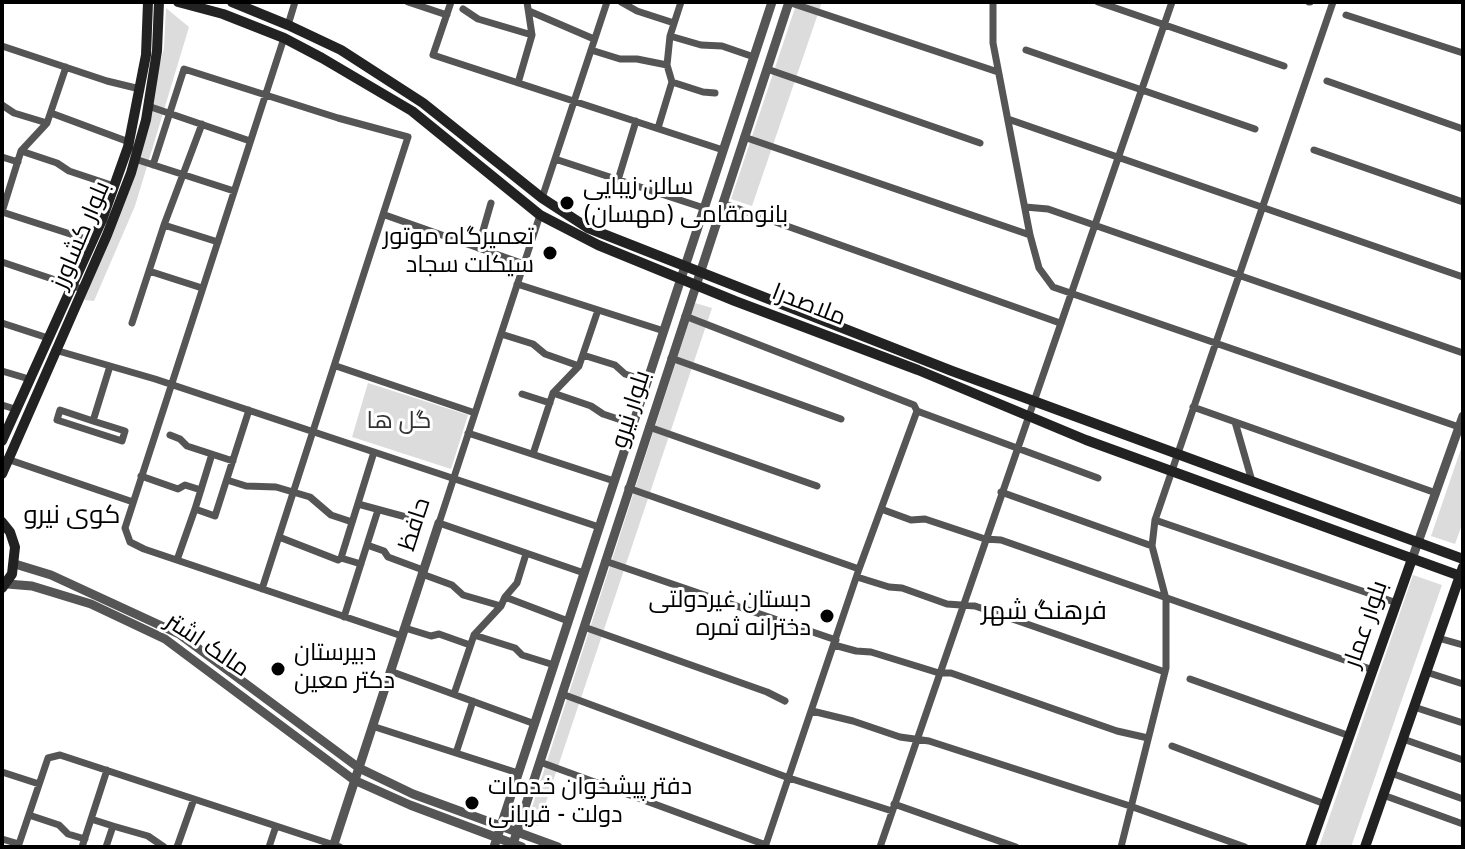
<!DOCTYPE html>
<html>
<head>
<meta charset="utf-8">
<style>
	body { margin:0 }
	#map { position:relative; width:1465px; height:849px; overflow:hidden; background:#fff; font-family:Overpass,sans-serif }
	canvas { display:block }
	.frame { position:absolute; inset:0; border:4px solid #000; pointer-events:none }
</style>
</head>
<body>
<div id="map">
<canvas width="1465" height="849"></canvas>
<div class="frame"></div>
</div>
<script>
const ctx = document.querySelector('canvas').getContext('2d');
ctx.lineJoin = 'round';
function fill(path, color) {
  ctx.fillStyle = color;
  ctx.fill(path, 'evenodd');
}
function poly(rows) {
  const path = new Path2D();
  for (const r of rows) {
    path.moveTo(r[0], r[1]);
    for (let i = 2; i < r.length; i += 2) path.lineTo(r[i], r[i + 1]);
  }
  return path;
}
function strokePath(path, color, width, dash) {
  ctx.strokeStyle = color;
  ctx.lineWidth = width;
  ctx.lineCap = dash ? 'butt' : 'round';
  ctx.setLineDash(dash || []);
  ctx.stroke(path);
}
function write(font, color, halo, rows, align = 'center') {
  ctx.font = font + ' Overpass,Cairo,sans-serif';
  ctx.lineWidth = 6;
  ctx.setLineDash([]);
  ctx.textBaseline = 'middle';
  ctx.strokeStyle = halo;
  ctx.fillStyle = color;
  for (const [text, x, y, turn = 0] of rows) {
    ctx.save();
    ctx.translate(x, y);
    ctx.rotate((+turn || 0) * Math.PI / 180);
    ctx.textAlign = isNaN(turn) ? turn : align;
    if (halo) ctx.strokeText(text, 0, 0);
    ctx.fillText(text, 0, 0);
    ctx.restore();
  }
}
fill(poly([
	[797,2,822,2,752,206,731,199],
	[166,8,189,27,135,206,94,301,84,300,135,159,164,48],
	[695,303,712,308,538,826,527,823],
	[368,383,468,415,451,469,352,437],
	[1463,443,1463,522,1455,544,1431,536],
	[1413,575,1442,585,1400,705,1351,847,1319,847]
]), '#dcdcdc');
strokePath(poly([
	[408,2,447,15],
	[451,2,433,55,723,150],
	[621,2,637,11,674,23],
	[788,2,998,72],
	[993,2,993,43,1030,235,1039,268,1053,287,1459,427],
	[1098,2,1284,66],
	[1309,2,1310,2],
	[463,9,478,19,532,35],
	[529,11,594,39],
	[1346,15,1463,53],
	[288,25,295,2],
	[670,36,701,45,722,46,754,57],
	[284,38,125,528,130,542,144,549,402,636],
	[2,46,107,81,140,89],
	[591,50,620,59,637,59,667,65],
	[1026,50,1255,129],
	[66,67,47,123,21,151,2,212,92,241],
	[767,69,980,143],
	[1327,81,1463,129],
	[672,82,703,92,715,93],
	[518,83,532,35,527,2],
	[2,105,14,113,47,123],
	[148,106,250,141],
	[51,113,129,142],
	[1008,119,1463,277],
	[658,128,672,82,667,65,670,36,681,2],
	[744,137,1030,235],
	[1314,150,1463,202],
	[21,151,57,163,69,171,114,186],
	[2,157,18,162],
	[135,159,234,191],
	[555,159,704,208],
	[153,165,184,69,338,118,408,137,262,589],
	[618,180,636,121],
	[542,198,607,2],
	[722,203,1060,323],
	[1025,207,1048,209,1463,353],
	[385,215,524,264],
	[540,215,439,523,584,573],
	[164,225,218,242],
	[478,248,491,203],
	[2,262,82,289],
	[149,271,202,288],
	[517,284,664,331],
	[685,316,914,405,917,411,1098,478],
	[2,323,48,338],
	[132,323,164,225,202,124],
	[501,334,533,344,545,354,579,366],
	[55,350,155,379,599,527],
	[583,355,615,365,625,374,647,381],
	[671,358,841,419],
	[336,366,475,413],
	[2,371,29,379],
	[553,393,591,406,603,414,633,424],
	[522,394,550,403],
	[2,405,15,409],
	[1193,407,1436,493],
	[93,421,125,431,122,441,57,420,60,410,93,421,110,366],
	[1235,422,1252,481],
	[649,427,817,486],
	[468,433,614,481],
	[170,435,180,439,187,446,233,461],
	[212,454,195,509,215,516,249,410],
	[533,454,553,393,579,366,598,310],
	[7,459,133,502],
	[141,476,178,489,185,485,201,490],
	[227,480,246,486,276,487,310,497,331,515,352,522],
	[628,488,859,569],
	[1001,492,1152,546],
	[358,504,406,517,414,515],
	[881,509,911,520,925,519,985,539,1001,540,1373,670],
	[1155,520,1397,603],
	[279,537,338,560,341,558,361,564],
	[367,545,384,551,388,557,423,570],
	[341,558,374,452],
	[177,560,195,509],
	[605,561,836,640],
	[422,574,452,585,463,595,501,606],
	[857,577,889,587,902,588,947,604,975,606,1165,672],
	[505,597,568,621],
	[344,617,378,510],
	[584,627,767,692,785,701],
	[405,628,431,636,439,634,470,645],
	[474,635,515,648,522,655,554,665],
	[1438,638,1463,645],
	[834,645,856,651,871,652,939,673,951,673,1117,731,1148,738],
	[390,671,535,724],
	[1426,672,1463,684],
	[1190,679,1350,736],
	[454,694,474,635,501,606,505,597,517,583,526,554],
	[562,694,789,778,892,811],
	[1414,707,1463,723],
	[812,711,853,721,900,737,929,741,1130,806,1245,847],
	[372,726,518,773],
	[1403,739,1463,760],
	[1172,746,1325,804],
	[456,753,473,701],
	[540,762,766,845],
	[2,772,39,784],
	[1391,773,1463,799],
	[1383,795,1463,824],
	[894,804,1016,847],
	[29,815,59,825,68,834,85,839],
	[91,819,113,826,106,847],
	[113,826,148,836,164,847],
	[2,839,19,844],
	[18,847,48,758,60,755,340,847],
	[82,847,107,770],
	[177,847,194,799],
	[269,847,276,826],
	[765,847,859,569,917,411],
	[880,847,1172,2],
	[1121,847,1166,668,1166,599,1152,546,1155,520,1333,2]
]), '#555', 7);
strokePath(poly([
	[1412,559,1463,416],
	[15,564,51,575,179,634,359,768,413,794,558,847],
	[7,584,32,586,91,604,165,639,354,780,410,805,522,847],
	[333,847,439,523],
	[494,847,772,2],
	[512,847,789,2]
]), '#555', 9);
strokePath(poly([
	[178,2,223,14,284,38,322,58,412,111,540,215,598,245,735,301,918,370,1086,440,1463,577],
	[232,2,288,25,341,50,423,103,542,198,588,228,952,371,1463,559],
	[2,441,102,220,128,147,146,55,148,2],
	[2,474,107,235,131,173,146,120,157,51,159,2],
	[2,522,10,532,15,547,12,574,2,588],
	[1310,847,1412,559],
	[1365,847,1463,567]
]), '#222', 10);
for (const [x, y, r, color] of [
	[567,203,8,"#000"],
	[550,253,8,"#000"],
	[827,616,8,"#000"],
	[278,669,8,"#000"],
	[472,803,8,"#000"]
]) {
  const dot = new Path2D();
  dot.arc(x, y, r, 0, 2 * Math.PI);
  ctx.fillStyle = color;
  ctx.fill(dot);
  strokePath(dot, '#fff', 3);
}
write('24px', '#000', '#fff', [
	["سالن زیبایی",583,189],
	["بانومقامی (مهسان)",583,217],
	["تعمیرگاه موتور",534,239,"right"],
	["سیکلت سجاد",534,267,"right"],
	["دبستان غیردولتی",811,602,"right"],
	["دخترانه ثمره",811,630,"right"],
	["دبیرستان",294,655],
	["دکتر معین",294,683],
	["دفتر پیشخوان خدمات",488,789],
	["دولت - قربانی",488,817]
], 'left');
write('24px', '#000', '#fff', [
	["بلوار کشاورز",83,236,-67],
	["ملاصدرا",808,307,21],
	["بلوار نیرو",633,410,-72],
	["حافظ",417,525,-72],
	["بلوار عمار",1368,625,-71],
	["مالک اشتر",206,647,34]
]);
write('24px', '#333', '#fff', [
	["گل ها",399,423]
]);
write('26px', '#000', '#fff', [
	["کوی نیرو",72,518],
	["فرهنگ شهر",1044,614]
]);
</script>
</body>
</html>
